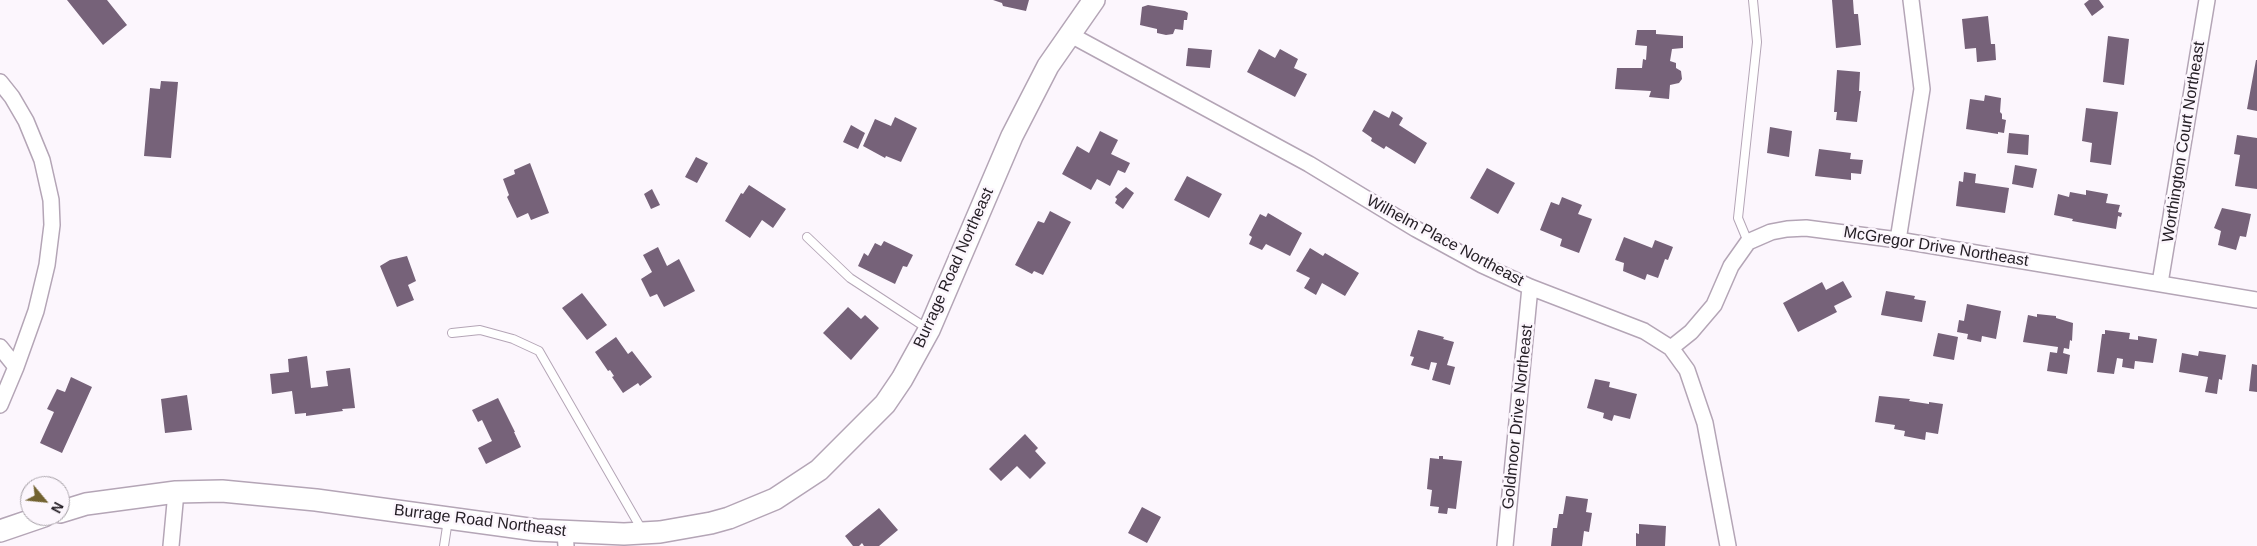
<!DOCTYPE html>
<html>
<head>
<meta charset="utf-8">
<style>
	body { margin:0 }
	#map { position:relative; width:2257px; height:546px; overflow:hidden; background:#fcf6fd; font-family:Helvetica,sans-serif }
	canvas { display:block }
	.north { position:absolute; left:20px; top:476px; width:50px; height:50px; box-sizing:border-box; background:#fcf6fd; border:1px solid #a6a0a7; border-radius:50%; rotate:118deg; font-size:14px; font-weight:700; line-height:20px; text-align:center; color:#262027 }
	.north::after { content:''; display:block; margin:auto; width:18px; height:22px; background:#726230; clip-path:polygon(50% 0,100% 100%,50% 72%,0 100%) }
</style>
</head>
<body>
<div id="map">
<canvas width="2257" height="546"></canvas>
<div class="north">N</div>
</div>
<script>
const ctx = document.querySelector('canvas').getContext('2d');
ctx.lineJoin = 'round';
function fill(path, color) {
  ctx.fillStyle = color;
  ctx.fill(path, 'evenodd');
}
function poly(rows) {
  const path = new Path2D();
  for (const r of rows) {
    path.moveTo(r[0], r[1]);
    for (let i = 2; i < r.length; i += 2) path.lineTo(r[i], r[i + 1]);
  }
  return path;
}
function strokePath(path, color, width, dash) {
  ctx.strokeStyle = color;
  ctx.lineWidth = width;
  ctx.lineCap = dash ? 'butt' : 'round';
  ctx.setLineDash(dash || []);
  ctx.stroke(path);
}
function write(font, color, halo, rows, align = 'center') {
  ctx.font = font + ' Helvetica,sans-serif';
  ctx.lineWidth = 5;
  ctx.setLineDash([]);
  ctx.textBaseline = 'middle';
  ctx.strokeStyle = halo;
  ctx.fillStyle = color;
  for (const [text, x, y, turn = 0] of rows) {
    ctx.save();
    ctx.translate(x, y);
    ctx.rotate((+turn || 0) * Math.PI / 180);
    ctx.textAlign = isNaN(turn) ? turn : align;
    if (halo) ctx.strokeText(text, 0, 0);
    ctx.fillText(text, 0, 0);
    ctx.restore();
  }
}
fill(poly([
	[67,0,107,0,127,25,103,45],
	[993,0,1029,0,1026,11,1003,6,1002,3],
	[1832,0,1853,0,1854,14,1858,14,1861,45,1836,48],
	[2089,0,2099,0,2104,7,2092,16,2084,4],
	[1148,5,1185,11,1188,13,1187,20,1184,20,1183,30,1175,29,1173,34,1166,35,1157,33,1157,29,1140,25,1142,7],
	[1988,16,1991,44,1995,44,1996,60,1977,62,1976,48,1965,49,1962,19],
	[1637,30,1656,30,1656,34,1683,36,1683,48,1672,49,1670,61,1676,63,1676,68,1681,71,1682,79,1679,83,1670,85,1669,99,1649,97,1651,91,1615,89,1617,68,1642,68,1643,59,1646,60,1647,46,1635,45],
	[2108,36,2129,39,2124,85,2103,82],
	[1188,48,1212,50,1210,68,1186,66],
	[1259,49,1275,58,1280,49,1298,59,1294,68,1307,74,1295,97,1247,72],
	[2256,60,2257,60,2257,111,2247,109],
	[1837,70,1860,72,1859,91,1861,91,1857,122,1836,120,1837,112,1834,112],
	[161,81,178,82,171,158,144,156,150,88,160,89],
	[1985,95,2001,98,2000,112,2002,114,2002,119,2006,120,2004,133,1998,132,1998,134,1966,129,1970,99,1984,101],
	[2086,108,2118,112,2111,165,2090,162,2092,143,2082,141],
	[1374,110,1389,118,1392,111,1399,115,1403,118,1399,125,1427,143,1415,164,1386,146,1384,149,1371,141,1372,138,1362,131],
	[895,117,917,128,901,162,886,156,885,158,863,146,875,119,891,126],
	[851,125,865,133,858,149,843,142],
	[1770,127,1792,131,1789,157,1767,153],
	[1100,131,1118,140,1111,154,1130,163,1125,173,1118,170,1110,186,1097,179,1091,190,1062,174,1077,146,1089,153],
	[2009,133,2029,135,2028,155,2007,153],
	[2237,135,2257,138,2257,189,2235,186,2240,155,2234,154],
	[1819,149,1851,153,1850,159,1863,160,1861,174,1851,173,1851,180,1815,176],
	[696,157,708,163,697,183,685,177],
	[530,163,549,213,531,220,528,213,517,218,507,197,509,195,503,179,515,174,514,170],
	[2015,165,2037,169,2033,188,2012,184],
	[1487,168,1515,183,1498,214,1470,198],
	[1964,172,1976,174,1975,183,2009,188,2005,213,1956,206,1959,181,1963,182],
	[1187,176,1222,194,1209,218,1174,200],
	[749,185,786,209,773,228,762,220,750,238,725,221,741,193,743,194],
	[1126,187,1134,193,1123,209,1115,203,1117,199,1115,197],
	[652,189,660,205,651,209,644,194],
	[2086,190,2108,194,2106,203,2120,205,2118,212,2122,213,2121,217,2118,216,2116,229,2072,221,2073,219,2054,215,2058,194,2069,197,2070,192,2086,195],
	[1562,197,1582,205,1578,214,1592,219,1579,253,1560,246,1562,239,1540,230,1551,202,1559,205],
	[2222,208,2251,214,2246,237,2240,236,2236,250,2218,245,2221,231,2214,228],
	[1050,211,1071,222,1043,275,1034,271,1032,274,1015,265,1038,221,1044,223],
	[1268,213,1302,233,1290,256,1266,244,1262,250,1249,244,1252,237,1249,235,1260,214,1266,217],
	[1624,237,1652,248,1655,240,1673,247,1668,260,1665,259,1658,278,1647,274,1645,280,1623,271,1624,263,1615,260],
	[884,241,913,255,907,267,903,266,895,284,858,266,864,253,868,256,875,243,881,246],
	[658,247,667,266,679,259,695,291,664,307,657,294,650,297,641,279,652,272,643,255],
	[1310,248,1323,256,1325,253,1359,273,1345,296,1322,283,1316,295,1304,288,1310,278,1296,271],
	[407,256,416,281,408,285,414,300,397,307,380,266,390,260],
	[1843,281,1852,297,1834,306,1837,312,1798,332,1783,303,1822,282,1826,290],
	[1886,291,1915,296,1914,299,1926,301,1922,322,1881,315],
	[582,293,607,325,587,340,562,308],
	[1967,304,2001,311,1996,339,1982,336,1981,342,1967,339,1968,334,1957,332,1959,320,1964,321],
	[848,307,861,319,865,315,879,328,851,360,823,333],
	[2037,314,2056,316,2056,318,2073,323,2072,341,2070,340,2069,349,2064,348,2063,353,2070,355,2067,374,2047,371,2050,352,2057,353,2058,347,2023,342,2028,315,2037,317],
	[1418,330,1444,337,1443,339,1454,342,1447,365,1455,367,1450,385,1432,380,1437,363,1431,362,1429,370,1411,365,1414,357,1410,356],
	[2105,330,2130,333,2129,339,2138,340,2138,336,2157,339,2153,363,2135,361,2134,369,2122,367,2123,359,2117,358,2114,374,2097,372,2102,334,2105,334],
	[1938,333,1958,337,1954,360,1933,356],
	[616,337,628,354,632,351,652,377,640,386,638,383,623,393,612,377,614,376,610,370,608,371,595,352],
	[2199,351,2226,355,2222,380,2219,379,2217,394,2205,392,2208,377,2179,372,2182,353,2198,356],
	[307,356,311,388,328,386,326,371,350,368,355,408,342,409,343,411,306,416,306,413,295,414,292,391,272,394,270,374,289,372,288,359],
	[2252,364,2257,365,2257,392,2249,391],
	[71,377,92,387,62,453,40,443,54,412,47,409,57,389,65,392],
	[1595,379,1610,382,1609,387,1637,394,1630,419,1614,415,1612,421,1603,418,1604,413,1587,408],
	[187,395,192,430,165,433,161,399],
	[1879,396,1910,399,1909,401,1929,404,1929,402,1943,404,1938,434,1926,432,1925,440,1904,436,1905,431,1894,429,1895,425,1875,422],
	[498,398,515,432,514,432,521,447,486,464,478,448,492,441,482,420,478,422,472,410],
	[1025,434,1038,448,1035,451,1046,463,1030,479,1017,466,1001,481,989,469],
	[1439,456,1443,456,1443,459,1462,461,1456,509,1448,508,1447,514,1438,513,1439,507,1430,506,1432,490,1427,489,1430,458,1439,459],
	[1566,496,1588,499,1586,512,1592,513,1589,532,1584,531,1582,546,1551,546,1553,528,1557,528,1559,514,1563,514],
	[1142,507,1161,517,1147,543,1128,533],
	[879,508,898,530,879,546,864,546,862,543,859,546,853,546,845,536],
	[1639,524,1666,526,1665,546,1636,546,1636,533,1639,534]
]), '#766279');
const lane = poly([
	[807,237,850,278,928,329],
	[1748,242,1738,218,1757,42,1753,0],
	[452,333,480,330,513,339,539,351,642,530],
	[444,546,448,520]
]);
const street = poly([
	[1069,34,1309,164,1416,229,1482,265,1530,287,1644,331,1671,348,1687,370,1705,423,1728,546],
	[0,82,12,97,26,121,42,160,51,200,52,225,47,265,36,311,16,367,0,405],
	[1898,240,1922,89,1911,0],
	[2160,283,2207,0],
	[0,347,16,367],
	[1671,348,1691,332,1714,305,1731,266,1748,242,1771,232,1787,229,1806,228,1898,240,2257,300],
	[565,532,566,546],
	[171,546,176,492],
	[1505,546,1530,287]
]);
const secondary = poly([
	[60,512,86,504,176,492,222,491,316,500,536,530,624,534,660,532,711,523,729,518,775,499,819,470,885,404,902,379,929,330,1012,136,1048,66,1094,0],
	[0,531,44,516]
]);
strokePath(lane, '#b4a5b6', 10);
strokePath(street, '#b4a5b6', 18);
strokePath(secondary, '#b4a5b6', 24);
strokePath(lane, '#fff', 8);
strokePath(street, '#fff', 15);
strokePath(secondary, '#fff', 21);
write('16px', '#262027', '#fcf6fd', [
	["Worthington Court Northeast",2184,142,-81],
	["Wilhelm Place Northeast",1445,241,28],
	["McGregor Drive Northeast",1936,247,9],
	["Burrage Road Northeast",954,268,-66],
	["Goldmoor Drive Northeast",1518,417,-84],
	["Burrage Road Northeast",480,521,7]
]);
</script>
</body>
</html>
